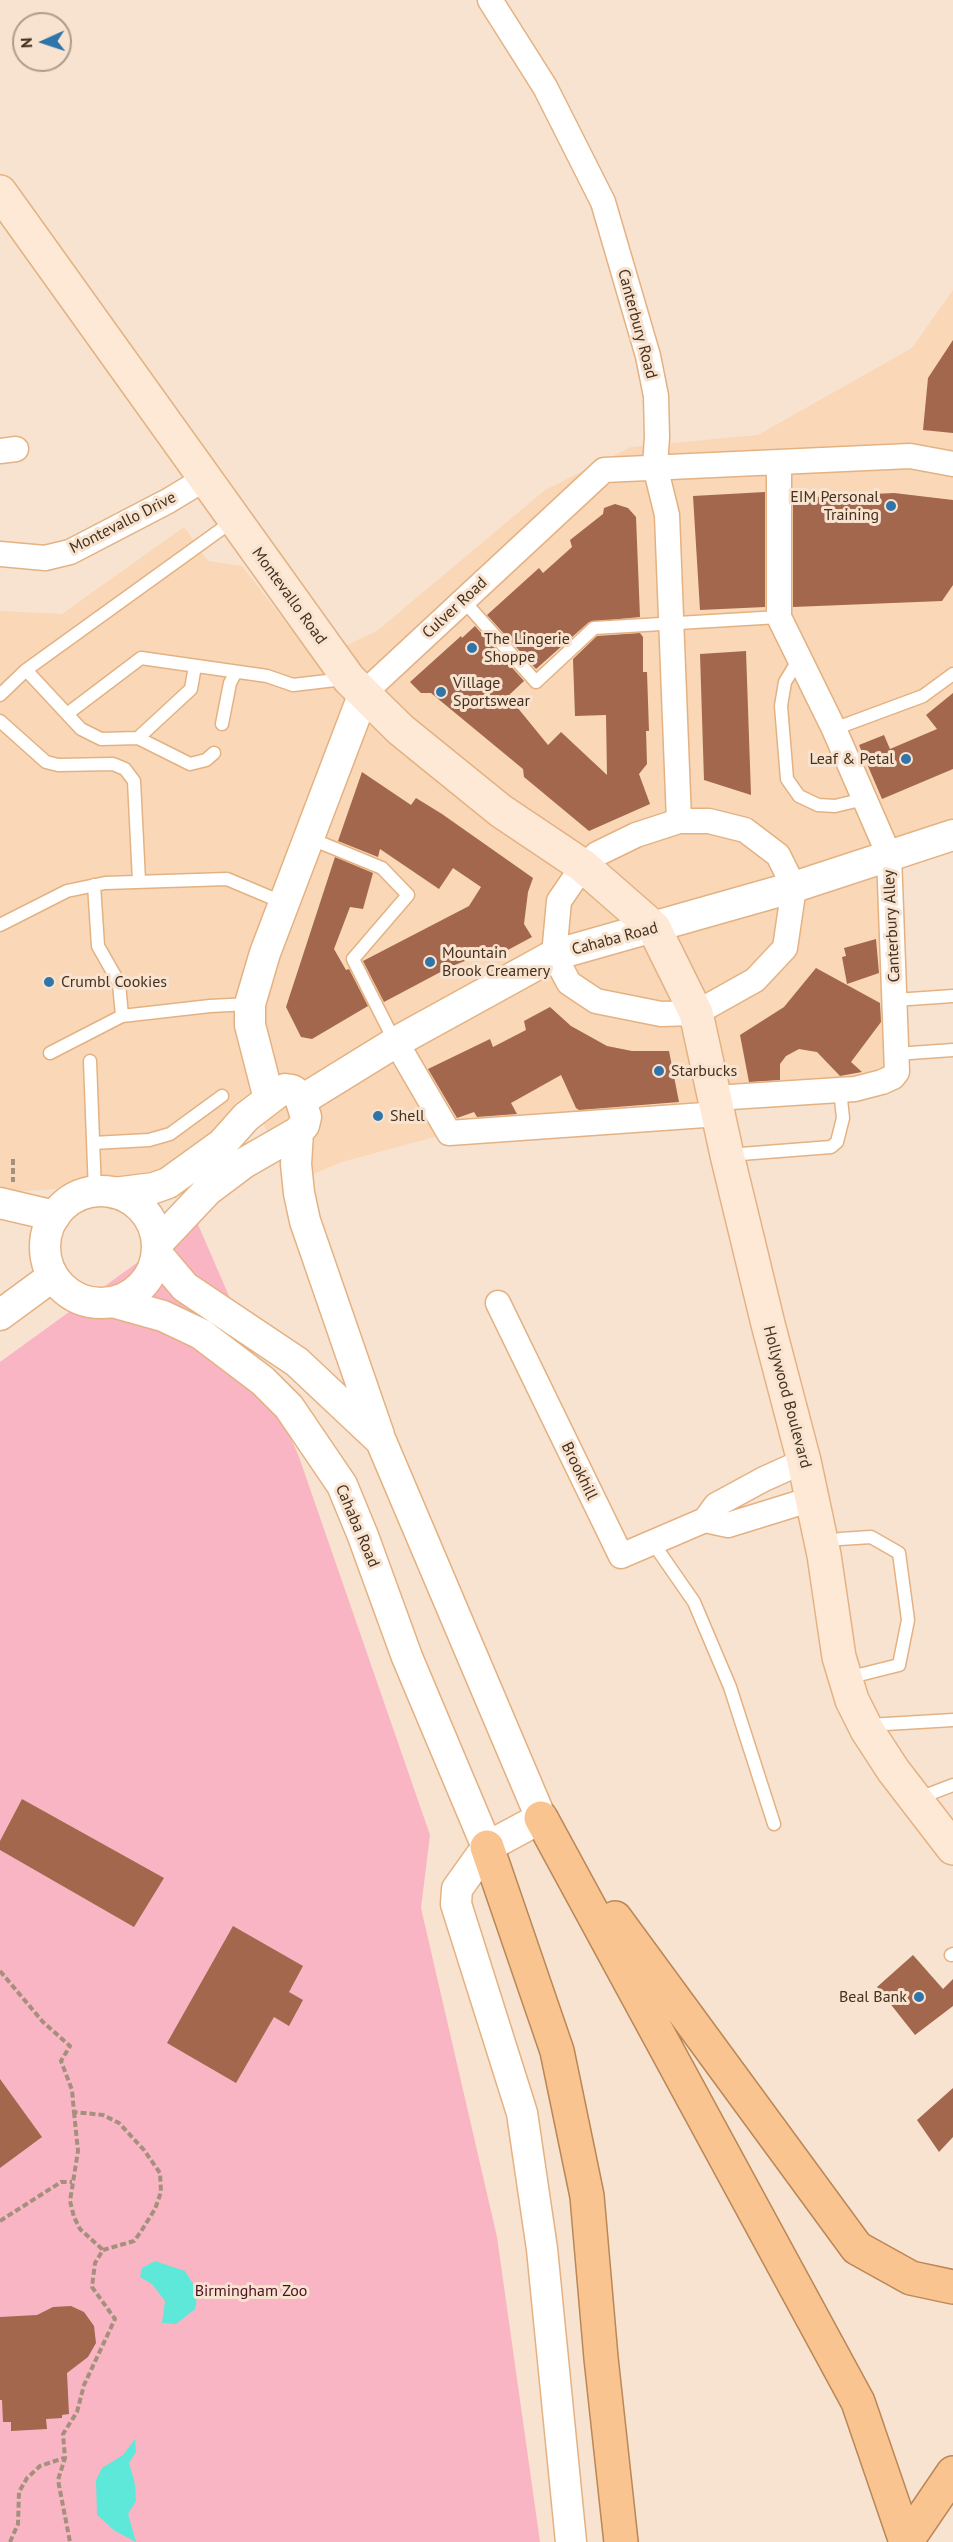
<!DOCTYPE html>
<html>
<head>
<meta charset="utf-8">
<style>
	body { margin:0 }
	#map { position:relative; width:953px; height:2542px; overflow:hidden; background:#f8e3d0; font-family:"PT Sans",sans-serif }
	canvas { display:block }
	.north { position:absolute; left:12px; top:12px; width:60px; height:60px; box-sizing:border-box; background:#f8e3d0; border:2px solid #b09c88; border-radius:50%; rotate:267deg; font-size:16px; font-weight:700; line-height:24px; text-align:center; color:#45311d }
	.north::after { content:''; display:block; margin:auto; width:21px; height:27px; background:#3075aa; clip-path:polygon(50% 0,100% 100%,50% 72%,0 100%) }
</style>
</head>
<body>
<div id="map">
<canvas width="953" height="2542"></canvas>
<div class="north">N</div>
</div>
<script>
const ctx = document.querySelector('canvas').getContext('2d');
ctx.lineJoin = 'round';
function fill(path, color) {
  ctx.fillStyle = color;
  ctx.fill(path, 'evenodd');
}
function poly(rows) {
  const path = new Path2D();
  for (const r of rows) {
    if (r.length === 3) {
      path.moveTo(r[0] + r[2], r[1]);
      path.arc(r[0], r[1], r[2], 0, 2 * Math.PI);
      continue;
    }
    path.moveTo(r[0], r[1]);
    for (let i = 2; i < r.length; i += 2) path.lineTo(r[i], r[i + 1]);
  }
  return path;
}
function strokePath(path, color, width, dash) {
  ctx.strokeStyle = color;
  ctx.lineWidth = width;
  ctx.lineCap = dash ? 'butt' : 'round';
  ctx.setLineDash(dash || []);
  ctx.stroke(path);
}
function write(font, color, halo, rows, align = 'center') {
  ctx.font = font + ' "PT Sans",sans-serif';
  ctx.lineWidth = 6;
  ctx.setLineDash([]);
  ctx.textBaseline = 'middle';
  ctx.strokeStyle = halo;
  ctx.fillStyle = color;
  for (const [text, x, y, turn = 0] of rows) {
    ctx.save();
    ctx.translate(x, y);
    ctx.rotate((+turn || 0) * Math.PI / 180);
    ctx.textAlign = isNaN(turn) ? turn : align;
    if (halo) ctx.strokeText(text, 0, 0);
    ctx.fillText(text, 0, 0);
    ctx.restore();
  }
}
fill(poly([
	[953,290,953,835,889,855,897,1072,882,1082,449,1133,342,1162,292,1183,259,1115,164,1181,0,1193,0,611,62,614,184,527,208,561,242,566,315,660,377,631,545,490,631,447,758,435,912,348]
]), '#f9d7b7');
fill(poly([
	[196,1220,299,1457,430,1835,421,1908,497,2237,540,2542,0,2542,0,1362]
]), '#f9b5c3');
fill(poly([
	[155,2261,185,2271,198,2292,195,2309,176,2324,162,2323,165,2301,152,2284,140,2277,142,2268],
	[135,2439,136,2452,129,2463,135,2484,136,2501,128,2514,136,2542,115,2531,97,2515,96,2480,102,2468,123,2455]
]), '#5ee8d9');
fill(poly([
	[953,340,953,433,923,430,928,378],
	[765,492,765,607,700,610,693,496],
	[894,493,953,500,953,585,942,601,793,607,793,498],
	[615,504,628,508,636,517,640,617,589,622,536,669,487,615,539,568,543,573,572,547,570,540,603,514,604,508],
	[475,626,524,681,508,696,548,745,561,732,607,775,606,715,575,716,573,659,597,636,640,633,643,637,643,672,647,672,649,731,646,731,647,764,639,774,650,804,589,831,524,777,523,769,431,693,421,693,410,682,461,636,462,638],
	[746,651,751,795,704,780,700,654],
	[953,693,953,769,882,799,859,745,884,735,890,749,937,729,926,715],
	[362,772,411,805,416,798,442,814,533,878,528,892,524,924,532,937,493,958,489,951,450,967,384,1002,363,961,469,906,481,887,453,868,439,889,380,849,378,857,338,841],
	[335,857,373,873,363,909,350,907,334,949,346,970,349,969,368,1006,312,1039,301,1037,286,1007],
	[876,939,879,973,847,984,842,957,846,956,844,948],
	[816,968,880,1003,881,1022,851,1062,862,1072,840,1076,817,1052,799,1049,786,1056,780,1064,780,1080,749,1082,740,1035,784,1007],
	[550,1007,571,1026,607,1046,632,1051,669,1051,679,1102,579,1110,576,1108,561,1075,511,1103,517,1114,477,1117,474,1112,457,1118,428,1069,490,1039,493,1047,526,1030,524,1021],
	[22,1799,164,1878,134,1927,0,1850,0,1841],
	[233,1926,303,1966,289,1992,303,2000,289,2026,274,2017,236,2083,167,2043],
	[913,1955,943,1989,953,1979,953,2006,915,2035,877,1987],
	[0,2079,42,2137,0,2168],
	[953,2088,953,2137,939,2152,917,2120],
	[71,2306,84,2312,94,2326,96,2343,88,2357,67,2373,69,2414,62,2415,62,2418,46,2419,47,2429,11,2431,11,2422,3,2422,2,2400,0,2400,0,2317,37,2315,53,2307]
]), '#a2674c');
const service = poly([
	[463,600,536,682,594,628,779,617],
	[799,659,785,682,781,706,787,779,799,796,818,805,835,806,864,799],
	[26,670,81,729,101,739,138,738,190,764,206,760,214,753],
	[0,695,26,670,234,520],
	[67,714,141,658,267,676,293,685,344,679],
	[0,721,46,762,58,765,113,764,125,769,134,781,139,881],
	[222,724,230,683,236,672],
	[834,729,923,696,953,674],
	[138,738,191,689,195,666],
	[309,838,382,868,408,895,353,959,395,1042],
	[94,885,98,946,119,983,122,1016],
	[0,925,67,891,105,883,227,879,284,903],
	[895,1000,953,996],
	[50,1053,122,1016,210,1006,250,1004],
	[896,1054,953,1050],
	[90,1061,95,1192],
	[93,1143,149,1140,170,1134,222,1096],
	[728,1155,831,1147,837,1142,843,1118,840,1090],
	[653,1543,694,1602,730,1687,774,1824],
	[822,1543,840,1539,871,1537,899,1553,908,1620,899,1665,847,1678],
	[869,1725,953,1720],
	[919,1798,953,1785],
	[951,1955,953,1954]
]);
const minor = poly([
	[490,0,545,87,603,202,648,356,656,396,657,437,655,466,667,515,679,821],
	[0,451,16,449],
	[0,554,45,558,70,552,168,501,206,478],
	[364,693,604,470,910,456,953,464],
	[679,821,709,821,745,830,778,855,794,887,785,948,755,980,696,1013,661,1014,596,1001,569,983,554,955,559,901,583,866,597,854,636,835,679,821],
	[396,1042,449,1133,719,1114],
	[715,1098,855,1089,882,1082,893,1077,897,1072,889,855,834,729,779,617,779,462],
	[498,1303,621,1556,705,1520,716,1505,764,1479,804,1461],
	[705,1520,728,1525,812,1499]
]);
const tertiary = poly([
	[269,1099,250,1025,250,1004,265,953,364,693],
	[302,1100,396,1042,554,955,794,887,953,835],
	[298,1132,296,1164,299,1193,305,1221,379,1435],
	[101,1247,56],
	[114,1193,154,1188,168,1183,222,1144,246,1117,276,1094,285,1089,292,1090,299,1095,306,1117,304,1125,298,1132,244,1163,208,1190,157,1244],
	[0,1203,55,1216],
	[157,1254,185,1287,297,1362,381,1441,541,1818,487,1847,457,1889,456,1904,522,2113,542,2249,571,2542],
	[113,1302,163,1316,201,1334,263,1381,289,1407,342,1485,363,1536,407,1657,487,1847],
	[0,1315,53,1276]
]);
const secondary = poly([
	[0,192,349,679,401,730,501,811,583,866,654,928,696,1013,727,1155,768,1324,804,1461,824,1555,839,1657,852,1700,867,1730,893,1770,953,1848]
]);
const trunk = poly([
	[541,1818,858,2402,906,2542],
	[487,1847,557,2051,587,2196,601,2358,621,2542],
	[615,1918,857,2248,911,2278,953,2287],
	[906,2542,953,2473]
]);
strokePath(service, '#e4b282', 15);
strokePath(minor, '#e4b282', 27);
strokePath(tertiary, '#e4b282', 33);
strokePath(secondary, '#e4b282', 36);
strokePath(trunk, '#ba8756', 36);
strokePath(poly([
	[13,1159,13,1182],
	[0,1971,43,2022,70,2046,61,2061,72,2090,74,2112,103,2115,119,2123,144,2150,160,2173,161,2192,155,2209,140,2233,134,2241,103,2250,95,2263,92,2287,115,2319,84,2385,77,2412,63,2434,65,2458,58,2480,70,2542],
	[74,2112,78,2151,70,2201,74,2217,80,2229,103,2250],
	[0,2221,61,2182,72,2182],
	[10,2542,18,2524,19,2492,27,2478,40,2466,64,2458]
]), '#a4907c', 4, [6, 3]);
strokePath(service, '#fff', 12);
strokePath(minor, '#fff', 24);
strokePath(tertiary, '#fff', 30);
strokePath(secondary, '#fde9d5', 33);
strokePath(trunk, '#fac490', 33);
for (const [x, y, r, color] of [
	[891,506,6,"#3075aa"],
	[472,648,6,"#3075aa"],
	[441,692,6,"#3075aa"],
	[906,759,6,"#3075aa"],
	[430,962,6,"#3075aa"],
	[49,982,6,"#3075aa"],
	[659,1071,6,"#3075aa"],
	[378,1116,6,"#3075aa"],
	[919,1997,6,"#3075aa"]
]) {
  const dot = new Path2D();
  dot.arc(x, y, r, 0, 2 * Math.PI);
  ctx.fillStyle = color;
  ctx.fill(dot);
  strokePath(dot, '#f8e3d0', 2);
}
write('16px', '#45311d', '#f8e3d0', [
	["Canterbury Road",637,324,75],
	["Montevallo Drive",123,523,-27],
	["Montevallo Road",289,596,54],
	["Culver Road",455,608,-43],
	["Canterbury Alley",892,926,-93],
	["Cahaba Road",615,939,-15],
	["Hollywood Boulevard",787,1397,75],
	["Brookhill",579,1471,64],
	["Cahaba Road",357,1526,67]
]);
write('16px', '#45311d', '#f8e3d0', [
	["EIM Personal",879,497,"right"],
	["Training",879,515,"right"],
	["The Lingerie",484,639],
	["Shoppe",484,657],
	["Village",453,683],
	["Sportswear",453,701],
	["Leaf & Petal",894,759,"right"],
	["Mountain",442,953],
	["Brook Creamery",442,971],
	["Crumbl Cookies",61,982],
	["Starbucks",671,1071],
	["Shell",390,1116],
	["Beal Bank",907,1997,"right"]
], 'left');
write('16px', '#4c1024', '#f8e3d0', [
	["Birmingham Zoo",251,2291]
]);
</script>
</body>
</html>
